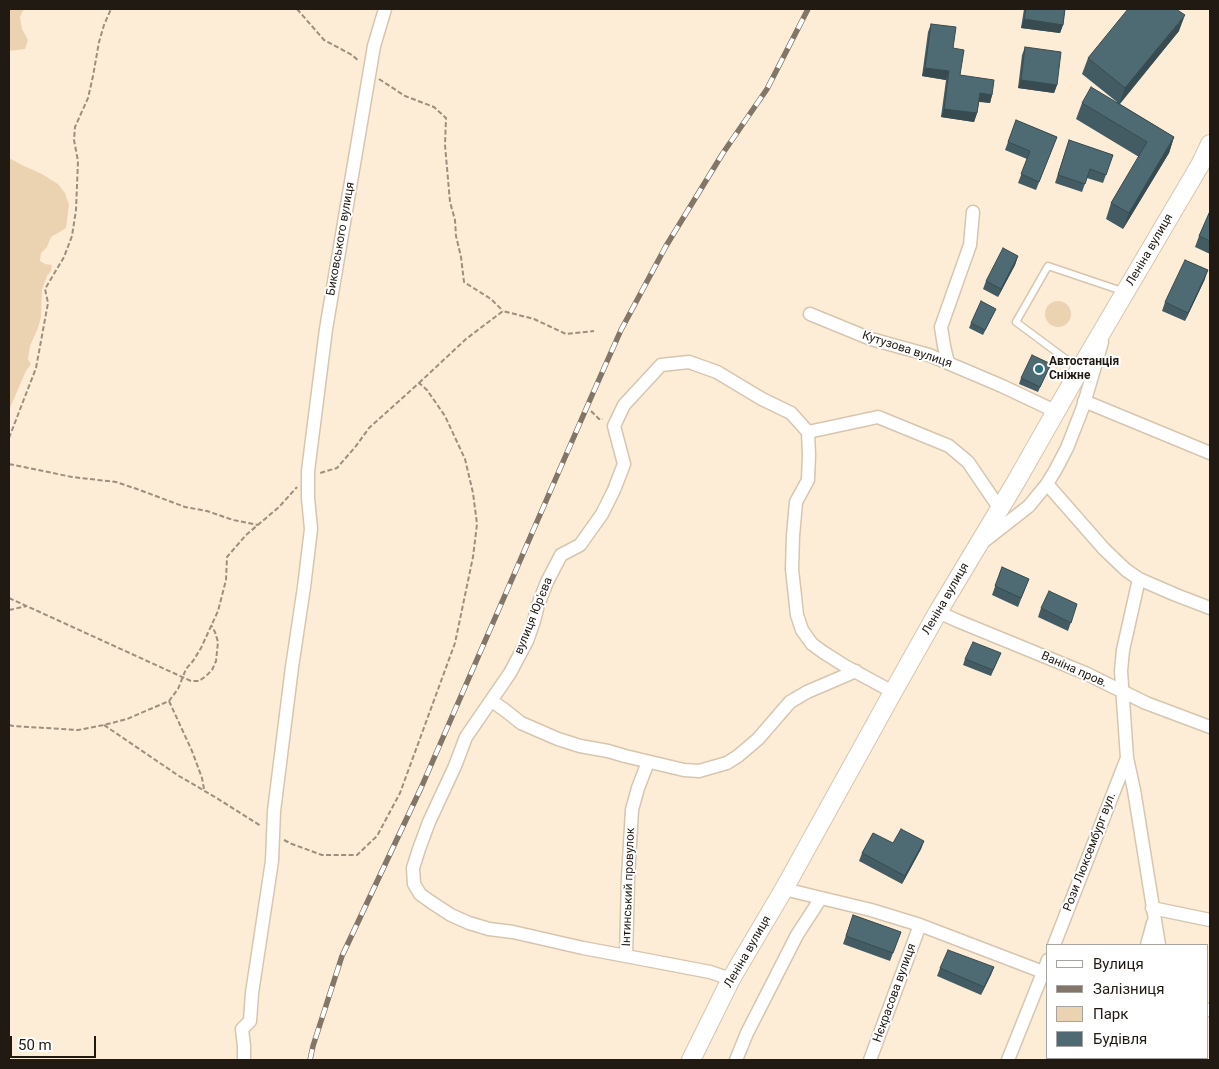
<!DOCTYPE html>
<html>
<head>
<meta charset="utf-8">
<style>
	body { margin:0 }
	#map { position:relative; width:1219px; height:1069px; overflow:hidden; background:#feedd6; font-family:Roboto,sans-serif }
	canvas { display:block }
	.frame { position:absolute; inset:0; border:10px solid #201a12; pointer-events:none }
	.legend { position:absolute; left:1046px; top:944px; width:162px; height:115px; box-sizing:border-box; background:#fff; border:1px solid #a6a3a0; margin:0; padding:6px 9px; list-style:none; font-size:15px; color:#201a12 }
	.legend li { display:flex; align-items:center; gap:10px; height:25px }
	.legend b { width:25px; border:1px solid #a6a3a0 }
	.scale { position:absolute; left:10px; top:1036px; width:86px; height:22px; box-sizing:border-box; border:2px solid #201a12; border-top:0; padding-left:6px; font-size:15px; line-height:18px; white-space:nowrap; color:#201a12; -webkit-text-stroke:4px #fff; paint-order:stroke }
</style>
</head>
<body>
<div id="map">
<canvas width="1219" height="1069"></canvas>
<div class="frame"></div>
<ul class="legend">
<li><b style="height:6px;background:#fff"></b>Вулиця</li>
<li><b style="height:6px;background:#817668"></b>Залізниця</li>
<li><b style="height:14px;background:#ebd3b2"></b>Парк</li>
<li><b style="height:14px;background:#4e6b73"></b>Будівля</li>
</ul>
<div class="scale">50 m</div>
</div>
<script>
const ctx = document.querySelector('canvas').getContext('2d');
ctx.lineJoin = 'round';
function fill(path, color) {
  ctx.fillStyle = color;
  ctx.fill(path, 'evenodd');
}
function poly(rows) {
  const path = new Path2D();
  for (const r of rows) {
    if (r.length === 3) {
      path.moveTo(r[0] + r[2], r[1]);
      path.arc(r[0], r[1], r[2], 0, 2 * Math.PI);
      continue;
    }
    path.moveTo(r[0], r[1]);
    for (let i = 2; i < r.length; i += 2) path.lineTo(r[i], r[i + 1]);
  }
  return path;
}
function strokePath(path, color, width, dash) {
  ctx.strokeStyle = color;
  ctx.lineWidth = width;
  ctx.lineCap = dash ? 'butt' : 'round';
  ctx.setLineDash(dash || []);
  ctx.stroke(path);
}
function write(font, color, halo, rows, align = 'center') {
  ctx.font = font + ' Roboto,sans-serif';
  ctx.lineWidth = 4;
  ctx.setLineDash([]);
  ctx.textBaseline = 'middle';
  ctx.strokeStyle = halo;
  ctx.fillStyle = color;
  for (const [text, x, y, turn = 0] of rows) {
    ctx.save();
    ctx.translate(x, y);
    ctx.rotate((+turn || 0) * Math.PI / 180);
    ctx.textAlign = isNaN(turn) ? turn : align;
    if (halo) ctx.strokeText(text, 0, 0);
    ctx.fillText(text, 0, 0);
    ctx.restore();
  }
}
fill(poly([
	[9,9,24,9,20,17,22,29,28,40,25,49,9,51],
	[9,158,24,166,42,174,58,184,65,193,69,205,66,228,51,237,47,247,41,253,40,261,45,264,52,265,51,271,47,276,42,290,41,317,38,328,30,346,28,359,31,364,26,371,9,410],
	[1058,314,13]
]), '#ebd3b2');
const lane = poly([
	[1078,368,1016,322,1048,266,1125,292]
]);
const street = poly([
	[810,314,871,339,929,355,1002,386,1057,412],
	[948,363,944,346,941,327,970,245,973,212],
	[1084,401,1210,453],
	[808,432,878,417,949,446,968,462,1000,509],
	[1047,484,1104,549,1126,570,1139,579,1176,595,1210,608],
	[983,542,1029,506,1047,484,1056,469,1067,448,1083,407,1102,342],
	[1139,579,1123,650,1121,671,1127,758,1134,790,1159,945],
	[938,612,958,621,1085,673,1146,703,1210,727],
	[492,701,506,711,521,723,558,739,580,746,608,751,625,756,684,770,699,771,727,763,738,756,758,739,790,702,807,692,856,671],
	[648,762,638,788,632,810,628,878,626,956,583,948,513,932,489,929,469,923,451,915,431,902,420,894,414,884,413,868,419,849,429,822,455,766,466,737,510,673,527,641,534,621,538,605,547,582,561,555,580,545,602,514,614,490,624,464,614,426,624,405,661,365,689,362,717,372,762,399,791,413,808,432,809,455,808,480,796,502,793,536,792,569,797,615,802,630,812,644,823,652,845,666,893,692],
	[784,889,871,910,920,925,1043,972],
	[1152,908,1210,920],
	[1054,945,1127,758],
	[1147,945,1153,923],
	[626,956,710,972,731,979],
	[1208,1010,1210,1010],
	[244,1060,244,1046,242,1029,250,1021,252,993,272,861,274,811,292,667,304,587,311,529,308,498,308,471,326,329,374,46,385,9],
	[736,1060,747,1033,797,935,821,898],
	[870,1060,920,925],
	[1008,1060,1048,960],
	[1103,1060,1104,1058],
	[1185,1060,1186,1058]
]);
const secondary = poly([
	[691,1060,731,979,784,889,893,692,938,612,1017,480,1080,369,1200,165,1210,144]
]);
strokePath(lane, '#d6c6af', 9);
strokePath(street, '#d6c6af', 15);
strokePath(secondary, '#d6c6af', 20);
strokePath(poly([
	[297,9,324,40,352,55,359,61],
	[379,79,405,96,434,107,446,118,445,145,450,202,455,220,456,236,461,257,464,282,491,299,503,311],
	[419,383,466,339,503,311,534,319,566,334,594,331],
	[591,411,599,419,603,419],
	[9,438,36,368,48,303,45,289,64,257,72,236,76,210,78,161,74,140,75,127,88,98,93,76,99,42,104,25,111,9],
	[9,464,72,477,116,482,137,489,185,507,207,511,233,520,258,525],
	[9,598,191,681,199,681,206,676,212,670,216,661,218,642,215,632,211,625],
	[9,610,27,606],
	[169,701,192,751,202,778,204,789],
	[9,725,13,726,78,730,104,725,127,719,169,701,178,689,186,669,193,661,201,648,218,611,226,580,227,557,246,535,279,507,297,487],
	[104,725,179,776,215,797,261,826],
	[284,840,292,844,322,855,357,855,377,836,400,793,455,643,473,557,477,524,473,493,465,459,445,416,427,390,419,383,369,428,356,446,337,468,320,473]
]), '#9c8f7f', 2, [5, 2.5]);
strokePath(lane, '#fff', 6);
strokePath(street, '#fff', 12);
strokePath(secondary, '#fff', 18);
const rail = poly([
	[310,1060,313,1046,342,956,421,788,593,393,621,330,666,246,723,153,767,89,808,9]
]);
strokePath(rail, '#817668', 5.5);
strokePath(rail, '#fff', 4, [11]);
fill(poly([
	[1024,9,1065,9,1063,25,1060,33,1021,28],
	[931,24,953,48,960,75,992,95,990,103,979,102,977,113,974,122,941,117,946,80,922,76,928,32],
	[1179,31,1120,104,1174,137,1169,153,1123,229,1106,219,1111,203,1139,157,1076,119,1082,103,1117,102,1082,74,1088,58],
	[1025,47,1057,85,1054,93,1018,88,1022,55],
	[1016,120,1057,137,1036,190,1018,183,1027,159,1005,150],
	[1069,140,1113,155,1103,183,1087,178,1082,192,1055,183],
	[1210,211,1210,254,1195,247,1199,236],
	[1018,256,1015,265,998,297,983,289,986,281],
	[1205,279,1185,321,1162,311,1165,302],
	[996,309,983,335,969,328,971,323],
	[1048,370,1038,392,1019,384,1021,378],
	[1002,567,1029,579,1018,607,992,595],
	[1077,604,1068,631,1038,617,1041,608],
	[1001,653,991,676,963,665,965,659],
	[924,841,921,849,902,884,859,861,862,853],
	[853,915,901,932,890,961,843,944],
	[994,967,981,995,937,976,940,968]
]), '#435c63');
fill(poly([
	[1185,15,1179,31,1119,104,1125,88],
	[1024,19,1063,25,1060,33,1021,28],
	[925,68,949,71,946,80,922,76],
	[1021,80,1057,85,1054,93,1018,88],
	[980,93,992,95,990,103,977,101],
	[944,109,977,113,974,122,941,117],
	[1174,137,1169,153,1123,229,1129,213],
	[1018,256,1015,265,998,297,1001,289],
	[1208,270,1205,279,1185,321,1188,313],
	[924,841,921,849,902,884,905,876],
	[994,967,991,975,981,995,984,987]
]), '#374b50');
const building = poly([
	[1026,9,1065,9,1063,25,1024,19,1026,9],
	[1128,9,1176,9,1185,15,1125,88,1088,58,1128,9],
	[931,24,956,27,953,48,964,50,960,75,994,80,992,95,980,93,977,113,944,109,949,71,925,68,931,24],
	[1025,47,1061,52,1057,85,1021,80,1025,47],
	[1091,87,1174,137,1129,213,1111,203,1147,142,1082,103,1091,87],
	[1016,120,1057,137,1039,182,1021,174,1030,151,1008,142,1016,120],
	[1069,140,1113,155,1106,175,1090,169,1085,184,1058,175,1069,140],
	[1210,211,1210,241,1199,236,1210,211],
	[1003,248,1018,256,1001,289,986,281,1003,248],
	[1185,260,1208,270,1188,313,1165,302,1185,260],
	[981,301,996,309,985,330,971,323,981,301],
	[1032,355,1051,364,1040,387,1021,378,1032,355],
	[1002,567,1029,579,1021,598,995,586,1002,567],
	[1049,591,1077,604,1071,623,1041,608,1049,591],
	[973,642,1001,653,993,670,965,659,973,642],
	[901,829,924,841,905,876,862,853,873,833,893,843,901,829],
	[853,915,901,932,893,953,846,936,853,915],
	[948,950,994,967,984,987,940,968,948,950]
]);
fill(building, '#4e6b73');
strokePath(building, '#374b50', 1);
for (const [x, y, r, color] of [
	[1039,369,5,"#2b6f80"]
]) {
  const dot = new Path2D();
  dot.arc(x, y, r, 0, 2 * Math.PI);
  ctx.fillStyle = color;
  ctx.fill(dot);
  strokePath(dot, '#fff', 2);
}
write('12px', '#201a12', '#fff', [
	["Биковського вулиця",341,239,-80],
	["Леніна вулиця",1150,250,-60],
	["Кутузова вулиця",907,350,18],
	["Леніна вулиця",946,599,-60],
	["вулиця Юр'єва",534,616,-68],
	["Ваніна пров.",1074,670,24],
	["Рози Люксембург вул.",1090,852,-69],
	["Інтинський провулок",629,887,-88],
	["Леніна вулиця",748,952,-60],
	["Нєкрасова вулиця",895,993,-70]
]);
write('bold 12px', '#201a12', '#fff', [
	["Автостанція",1049,362],
	["Сніжне",1049,376]
], 'left');
</script>
</body>
</html>
